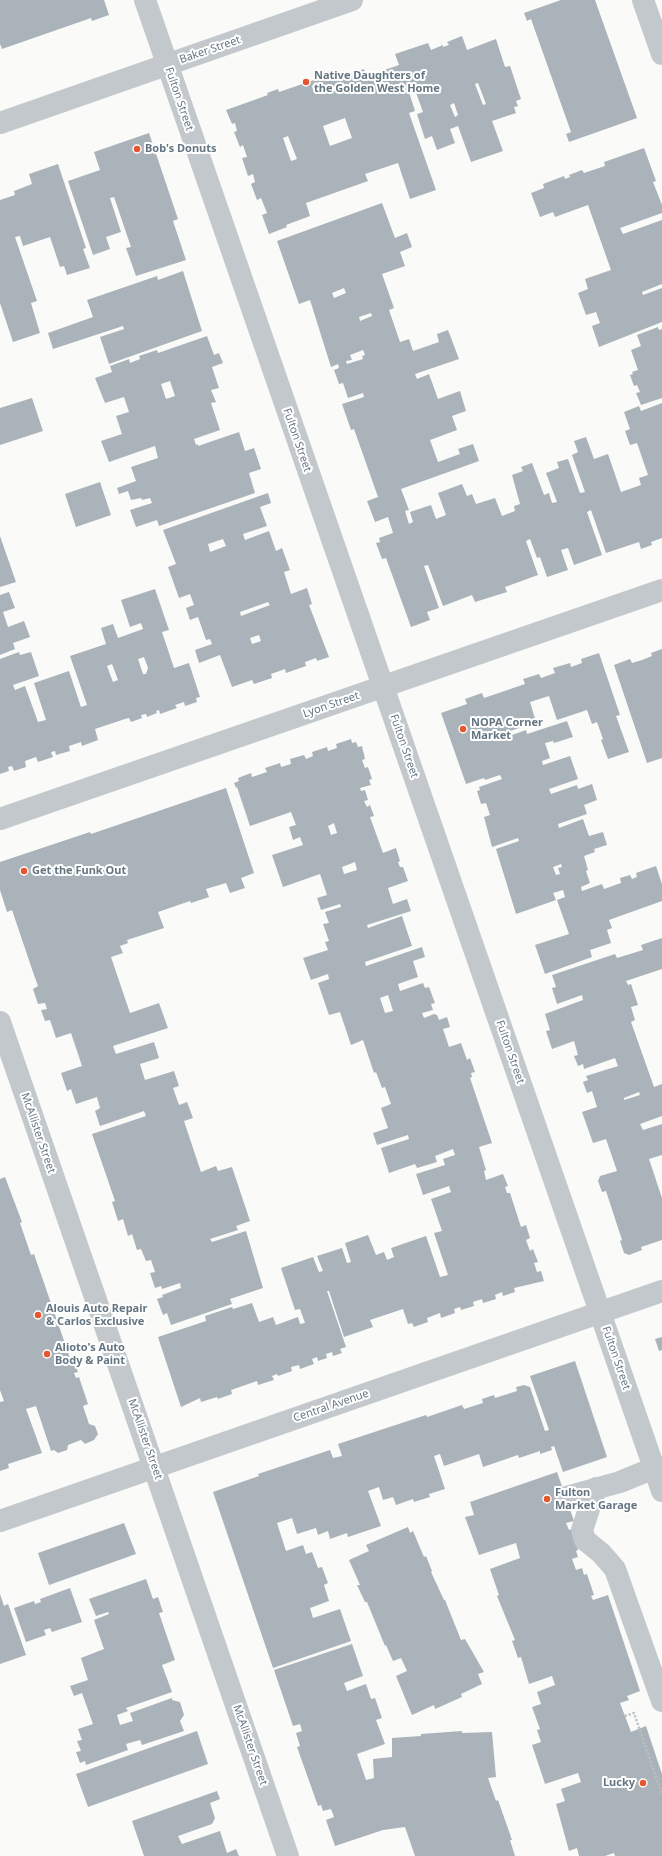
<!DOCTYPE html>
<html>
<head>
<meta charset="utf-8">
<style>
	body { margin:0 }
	canvas { display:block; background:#fafaf8 }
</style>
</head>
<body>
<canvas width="662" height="1856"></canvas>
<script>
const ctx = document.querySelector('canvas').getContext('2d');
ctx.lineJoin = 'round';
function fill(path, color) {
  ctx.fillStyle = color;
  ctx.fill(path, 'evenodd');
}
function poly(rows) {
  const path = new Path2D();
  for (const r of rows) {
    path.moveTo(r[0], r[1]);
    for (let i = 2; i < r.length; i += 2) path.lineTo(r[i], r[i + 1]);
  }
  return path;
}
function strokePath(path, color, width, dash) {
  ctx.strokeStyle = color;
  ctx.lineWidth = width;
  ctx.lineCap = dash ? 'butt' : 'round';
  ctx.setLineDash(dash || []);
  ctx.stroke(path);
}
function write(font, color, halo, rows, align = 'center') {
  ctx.font = font + ' "Noto Sans",sans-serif';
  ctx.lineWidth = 4;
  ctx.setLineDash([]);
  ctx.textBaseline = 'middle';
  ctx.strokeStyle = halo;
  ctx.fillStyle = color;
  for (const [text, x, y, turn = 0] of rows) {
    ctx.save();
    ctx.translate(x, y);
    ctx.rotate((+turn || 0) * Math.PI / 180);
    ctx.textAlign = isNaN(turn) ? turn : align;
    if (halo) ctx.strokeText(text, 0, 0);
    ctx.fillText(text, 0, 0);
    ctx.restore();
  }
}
fill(poly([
	[0,0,104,0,109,15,92,21,91,18,2,49,0,44],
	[561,0,595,0,637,118,569,142,566,134,571,132,531,19,527,21,524,13],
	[462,36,467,50,496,39,505,67,510,66,521,99,516,101,518,106,514,107,516,113,492,121,503,151,471,162,458,126,450,129,455,143,437,150,432,136,425,139,417,114,423,112,414,87,408,89,415,111,409,113,436,190,410,199,398,163,365,174,368,181,306,203,310,216,286,225,287,227,269,234,262,215,267,213,261,198,257,200,251,184,255,182,253,174,248,176,242,158,247,157,243,145,240,147,234,132,237,131,235,123,232,124,226,110,268,95,267,93,278,89,279,92,317,79,316,75,329,71,332,81,364,69,367,76,399,65,395,54,428,43,431,50,443,45,443,47,449,45,447,42],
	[478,83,486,104,483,105,475,84],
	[454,103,458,115,455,117,450,105],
	[345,118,352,138,330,146,323,126],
	[288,136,297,159,291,161,283,138],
	[149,133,178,219,173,221,186,260,136,276,126,248,131,247,114,197,110,198,121,232,106,237,110,249,93,255,68,181,100,170,94,152],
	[644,148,656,181,653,182,662,205,662,213,620,228,623,234,662,220,662,284,642,292,643,295,662,288,662,322,599,347,592,326,600,323,596,312,586,315,578,293,588,289,585,279,611,270,588,205,555,217,553,212,540,217,531,193,544,188,543,184,564,176,565,179,570,177,569,175,582,170,584,173,605,166,604,162],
	[58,164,86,248,83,249,90,268,67,275,64,266,60,267,50,237,23,246,20,236,15,237,37,301,31,303,40,333,13,342,0,303,0,200,15,195,14,191,32,184,29,174],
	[382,203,395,238,407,233,412,247,400,252,405,266,382,274,394,308,389,310,400,342,409,339,413,351,439,342,437,334,448,330,459,359,415,374,417,379,429,374,438,399,460,391,466,411,452,416,457,430,430,440,438,462,460,454,458,449,473,444,479,461,401,489,409,510,405,511,409,524,413,522,410,512,431,505,436,519,446,515,438,493,462,484,467,496,472,494,476,504,495,498,502,516,515,511,514,506,520,504,512,475,523,471,521,467,532,463,544,495,549,493,552,503,557,502,546,473,559,468,557,462,568,459,580,493,585,492,572,455,578,452,574,441,586,437,594,459,608,454,621,492,641,485,639,478,648,475,637,443,630,445,625,431,630,429,624,412,639,406,641,411,662,403,662,538,651,542,652,545,641,549,639,542,606,553,591,510,587,512,602,555,574,565,568,548,561,550,568,570,547,577,540,557,537,558,530,539,526,541,538,575,505,587,507,592,475,602,472,595,443,606,428,565,424,566,439,608,427,612,430,620,411,627,386,558,382,559,376,543,380,542,379,538,393,533,388,517,375,522,367,501,378,497,354,429,351,430,342,404,364,397,363,393,348,398,343,383,339,384,334,370,339,368,338,364,331,367,310,300,299,304,277,241],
	[344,288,346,293,334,298,332,293],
	[371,313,372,316,360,321,359,317],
	[363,350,365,355,362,356,363,359,347,364,346,361,352,360,350,355],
	[183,271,202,331,109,364,100,337,124,329,123,326,53,349,48,333,93,317,87,300,157,276,158,280],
	[658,327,659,330,662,329,662,398,641,405,636,393,640,392,637,385,634,386,630,375,633,374,632,372,638,370,631,350,641,346,637,335],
	[207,336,214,355,219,353,223,363,212,367,219,388,211,390,216,402,211,403,220,430,194,439,196,445,198,444,198,446,239,432,245,451,254,448,261,469,249,473,255,493,159,526,157,520,136,527,130,510,152,503,150,498,142,500,141,498,131,500,128,491,119,494,117,488,136,481,131,467,158,458,155,446,109,462,101,441,122,434,116,416,129,412,124,397,105,403,95,378,112,372,110,366,129,359,130,363,140,359,139,356,157,350,158,353],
	[170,381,175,396,166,399,161,384],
	[32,398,43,431,0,445,0,408],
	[100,482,111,515,76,527,65,494],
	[268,493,271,503,260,507,267,526,243,534,245,540,269,531,276,551,282,548,290,570,284,572,291,594,307,588,312,604,309,605,329,657,317,661,316,658,305,662,306,666,286,673,285,669,271,674,272,678,254,684,252,680,232,687,220,655,199,663,195,650,212,644,210,639,206,640,198,617,190,620,186,608,194,605,190,594,179,598,168,567,176,564,163,530],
	[223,539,226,546,210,552,208,544],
	[268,602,270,605,241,616,240,612],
	[259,635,261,641,252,644,250,638],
	[0,536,16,582,0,587],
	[155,589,169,630,162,632,174,668,189,663,200,697,196,698,197,702,185,706,184,702,175,705,177,708,160,714,159,710,156,711,157,713,147,717,146,714,141,715,142,718,131,722,129,718,125,719,95,729,98,740,82,746,81,742,69,746,70,751,56,755,55,751,51,752,53,757,38,762,36,757,25,761,26,767,14,771,12,766,8,767,9,771,0,774,0,659,19,652,20,655,31,652,39,676,13,685,15,690,25,686,38,722,46,720,34,683,69,671,81,707,87,705,70,656,106,644,101,628,113,624,118,638,143,629,141,623,130,627,121,600],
	[144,657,148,668,146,674,143,674,138,659],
	[112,664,118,680,113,682,107,666],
	[9,592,15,608,3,612,8,627,24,621,30,637,13,643,15,649,0,655,0,595],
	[662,649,662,758,647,763,614,665,630,659,632,663,642,660,652,656,651,653],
	[599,653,620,715,616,716,629,752,608,759,601,740,603,739,597,722,592,724,587,710,557,720,549,696,530,702,536,722,496,736,498,740,526,730,527,734,567,721,573,737,554,743,553,741,545,743,550,758,542,761,543,765,570,756,578,779,549,789,551,794,577,785,578,789,592,784,597,800,584,805,587,814,558,824,559,828,583,819,589,836,603,832,607,845,594,849,595,852,584,856,588,870,586,871,590,883,581,887,582,891,602,884,604,889,621,883,620,878,630,875,632,879,637,877,636,873,656,866,662,884,662,901,609,920,612,928,607,930,611,943,590,950,592,957,545,974,535,945,569,934,557,900,565,897,563,890,553,893,556,900,516,914,496,849,519,841,518,838,492,847,484,817,490,815,486,803,481,804,477,791,480,790,479,787,502,779,500,775,485,780,484,778,466,784,441,713,467,704,465,699,482,693,484,698,525,684,523,679,539,674,541,678,555,673,553,668,570,663,571,667,582,663,581,659],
	[561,864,562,867,558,868,560,874,556,875,553,867],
	[351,739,352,743,356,742,358,747,362,746,365,759,362,760,365,768,368,767,372,779,369,780,371,785,360,788,361,791,365,790,368,800,364,801,367,807,370,805,374,816,370,817,383,853,396,848,400,861,398,862,400,867,403,867,408,881,388,888,393,904,407,899,411,911,367,925,368,928,402,916,412,946,365,962,366,966,422,947,425,957,413,961,418,977,398,984,400,991,423,983,425,988,429,987,435,1003,431,1004,433,1010,422,1013,424,1018,434,1014,437,1015,439,1020,447,1017,450,1027,443,1029,449,1047,461,1043,467,1060,470,1058,475,1072,471,1073,472,1077,470,1078,492,1143,479,1147,486,1170,484,1171,486,1180,503,1174,508,1186,505,1187,507,1193,510,1193,521,1227,526,1225,530,1238,526,1240,530,1251,533,1249,538,1262,534,1263,537,1272,541,1271,544,1281,514,1288,515,1292,503,1296,502,1292,495,1295,496,1299,483,1303,482,1299,473,1302,474,1306,461,1310,460,1307,454,1309,455,1313,441,1318,440,1313,427,1318,428,1322,414,1327,412,1323,408,1324,403,1309,370,1320,373,1327,344,1337,329,1291,327,1291,346,1347,340,1349,342,1353,333,1356,332,1352,326,1354,327,1358,318,1361,317,1357,312,1359,314,1364,300,1369,299,1365,291,1367,292,1371,278,1376,277,1374,272,1376,274,1380,258,1385,257,1381,231,1390,232,1394,218,1399,217,1397,201,1402,200,1398,181,1407,158,1337,206,1321,205,1316,232,1307,233,1309,252,1303,259,1322,273,1317,276,1325,298,1317,300,1324,305,1323,300,1309,295,1310,281,1268,313,1257,319,1272,323,1271,317,1256,342,1248,347,1263,351,1262,345,1243,368,1235,376,1255,384,1252,387,1260,394,1257,391,1248,426,1236,440,1277,448,1275,434,1233,442,1231,431,1199,451,1192,449,1186,423,1195,416,1174,445,1165,443,1159,455,1155,453,1149,435,1156,437,1162,417,1168,415,1164,389,1173,381,1148,409,1139,408,1135,377,1145,373,1133,388,1128,381,1108,391,1104,385,1087,382,1088,376,1072,374,1073,363,1040,351,1045,340,1012,329,1015,318,983,329,979,328,974,311,980,303,958,328,950,325,942,329,941,323,924,329,923,325,912,341,907,340,904,321,910,317,898,327,895,320,874,283,887,272,855,303,845,300,837,293,840,289,827,296,825,291,812,250,826,237,787,236,788,234,783,239,781,238,778,251,773,252,777,267,772,265,768,280,763,281,767,291,764,290,759,304,755,306,759,313,756,312,752,327,747,328,751,337,748,336,744],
	[334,823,337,833,331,835,328,826],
	[355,862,357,870,344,874,342,867],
	[388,995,393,1011,385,1013,380,998],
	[226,788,254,873,241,878,245,888,230,893,226,883,206,889,209,897,191,903,190,901,158,912,164,928,127,940,128,943,120,946,123,953,111,957,130,1013,159,1003,168,1028,113,1046,116,1054,154,1042,159,1058,140,1064,145,1080,174,1071,179,1086,173,1088,179,1105,187,1102,193,1118,184,1121,201,1172,216,1166,218,1171,232,1167,250,1221,236,1226,238,1230,210,1239,212,1242,246,1231,263,1288,230,1299,232,1304,171,1325,167,1313,163,1315,157,1299,163,1297,162,1295,181,1288,180,1283,162,1289,161,1286,155,1288,150,1273,155,1272,151,1260,146,1261,141,1249,137,1250,132,1234,128,1236,123,1219,118,1221,112,1202,115,1201,92,1134,146,1116,144,1111,100,1126,95,1111,100,1108,97,1097,76,1104,71,1089,67,1091,61,1073,82,1066,71,1033,56,1038,50,1020,45,1021,41,1010,47,1009,45,1003,38,1004,33,989,38,986,34,975,12,910,7,912,0,890,0,862,90,832,91,834],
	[662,938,662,969,626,981,628,985,631,984,638,1005,631,1007,635,1020,631,1022,654,1087,662,1084,662,1116,640,1124,643,1130,662,1124,662,1155,649,1159,662,1198,662,1240,641,1247,642,1250,629,1255,624,1253,620,1241,622,1240,606,1191,602,1192,598,1181,600,1176,617,1171,606,1139,593,1143,582,1112,597,1107,592,1091,587,1093,583,1082,588,1080,586,1076,618,1066,615,1058,584,1069,583,1064,578,1066,574,1056,578,1055,574,1041,552,1049,546,1031,550,1030,545,1014,583,1000,582,995,557,1004,552,988,556,987,552,975,615,954,617,958,643,950,641,945],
	[639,1092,640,1095,624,1100,624,1098],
	[5,1177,22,1222,20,1223,31,1255,34,1254,70,1358,73,1357,78,1372,74,1373,76,1378,79,1377,88,1404,83,1406,89,1424,95,1426,98,1434,94,1440,85,1444,81,1440,68,1445,67,1450,58,1453,54,1450,51,1451,36,1406,26,1409,42,1453,8,1464,9,1468,0,1471,0,1402,4,1401,0,1390,0,1179],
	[662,1337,662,1350,659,1351,655,1339],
	[575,1361,607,1457,563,1472,554,1446,551,1447,552,1450,540,1454,540,1451,519,1458,518,1455,483,1467,479,1454,444,1466,440,1454,434,1456,445,1489,429,1494,430,1497,414,1502,413,1499,396,1505,393,1497,383,1500,379,1487,368,1491,381,1526,348,1537,347,1533,330,1539,328,1531,318,1535,316,1528,297,1534,292,1518,277,1523,286,1551,303,1545,306,1554,312,1552,318,1568,322,1567,328,1583,324,1585,329,1601,310,1608,313,1618,340,1609,351,1641,273,1668,213,1492,259,1476,258,1474,330,1450,333,1458,342,1456,338,1444,426,1415,427,1417,462,1405,464,1409,483,1403,482,1399,494,1395,495,1398,517,1391,516,1387,524,1385,530,1387,545,1431,549,1430,530,1376],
	[557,1472,574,1521,566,1523,569,1530,572,1529,578,1550,576,1551,578,1557,572,1559,576,1570,582,1568,584,1575,587,1574,594,1595,591,1596,593,1600,608,1595,640,1691,627,1696,629,1700,620,1703,631,1732,646,1726,662,1774,662,1856,615,1856,614,1853,605,1856,579,1856,577,1848,569,1851,556,1804,565,1801,561,1789,581,1782,578,1773,545,1784,532,1745,541,1742,537,1730,540,1729,532,1707,541,1704,537,1692,555,1685,552,1676,529,1684,521,1657,518,1658,512,1641,515,1640,497,1596,499,1595,490,1569,520,1558,516,1543,479,1555,465,1517,474,1515,470,1502],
	[124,1523,136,1554,49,1585,38,1553],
	[408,1527,410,1533,413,1531,424,1557,426,1556,432,1571,431,1572,444,1600,445,1600,461,1640,465,1639,484,1672,478,1674,482,1684,461,1694,462,1697,435,1709,434,1705,412,1715,396,1676,407,1671,401,1658,393,1661,386,1645,385,1646,367,1602,365,1602,357,1585,360,1585,349,1560,369,1551,366,1545],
	[146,1579,153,1599,158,1597,163,1612,159,1613,175,1660,162,1665,172,1692,126,1708,128,1711,117,1715,120,1725,133,1721,130,1713,172,1698,172,1700,180,1702,184,1715,180,1721,184,1731,142,1745,140,1740,126,1744,128,1750,86,1765,85,1761,80,1763,76,1752,81,1751,77,1741,82,1740,78,1729,93,1724,82,1693,74,1696,70,1686,88,1680,81,1658,104,1649,94,1620,109,1614,108,1612,96,1616,89,1599],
	[70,1588,82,1622,52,1632,50,1628,44,1630,46,1635,26,1642,14,1608,34,1601,35,1604,41,1602,40,1599],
	[0,1594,4,1606,8,1604,26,1655,0,1664],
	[352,1644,363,1676,344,1683,347,1691,366,1684,371,1699,375,1698,382,1718,376,1720,385,1744,357,1754,366,1780,374,1778,373,1759,392,1757,392,1738,421,1736,421,1734,462,1731,462,1733,492,1732,496,1777,488,1778,496,1801,498,1800,512,1840,510,1840,515,1856,415,1856,405,1827,383,1830,335,1846,326,1820,334,1817,331,1809,323,1811,321,1805,318,1806,297,1747,300,1746,296,1733,302,1731,300,1724,293,1726,274,1670],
	[197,1731,208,1764,88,1807,76,1774],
	[217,1791,220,1799,210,1803,215,1818,212,1824,178,1836,182,1844,220,1831,227,1853,236,1849,239,1856,144,1856,132,1821]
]), '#aab3b9');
strokePath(poly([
	[625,1716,634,1713,662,1795]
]), '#bbbfc2', 2.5, [2, 2]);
strokePath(poly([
	[145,0,662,1491],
	[643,0,662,54],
	[0,123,352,0],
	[0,819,662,590],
	[0,1022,288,1856],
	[596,1488,582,1530,585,1540,601,1553,615,1569,662,1701],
	[566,1497,620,1482,654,1468],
	[0,1521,662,1291]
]), '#c3c8cc', 22);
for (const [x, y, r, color] of [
	[306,82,4,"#e4572e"],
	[137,149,4,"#e4572e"],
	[463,729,4,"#e4572e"],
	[24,871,4,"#e4572e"],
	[38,1315,4,"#e4572e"],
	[47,1354,4,"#e4572e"],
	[547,1499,4,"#e4572e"],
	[643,1783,4,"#e4572e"]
]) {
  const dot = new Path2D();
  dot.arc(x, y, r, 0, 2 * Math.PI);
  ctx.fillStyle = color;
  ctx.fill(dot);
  strokePath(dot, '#fff', 1.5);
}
write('11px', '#657683', '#fff', [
	["Baker Street",210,50,-19],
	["Fulton Street",179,99,71],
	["Fulton Street",297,440,71],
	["Lyon Street",331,705,-19],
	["Fulton Street",404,746,71],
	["Fulton Street",510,1052,71],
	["McAllister Street",38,1133,71],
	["Fulton Street",616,1358,71],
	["Central Avenue",331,1406,-19],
	["McAllister Street",145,1439,71],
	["McAllister Street",250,1745,71]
]);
write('bold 11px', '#657683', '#fff', [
	["Native Daughters of",314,76],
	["the Golden West Home",314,89],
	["Bob's Donuts",145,149],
	["NOPA Corner",471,723],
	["Market",471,736],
	["Get the Funk Out",32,871],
	["Alouis Auto Repair",46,1309],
	["& Carlos Exclusive",46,1322],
	["Alioto's Auto",55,1348],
	["Body & Paint",55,1361],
	["Fulton",555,1493],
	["Market Garage",555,1506],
	["Lucky",635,1783,"right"]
], 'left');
</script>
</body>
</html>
